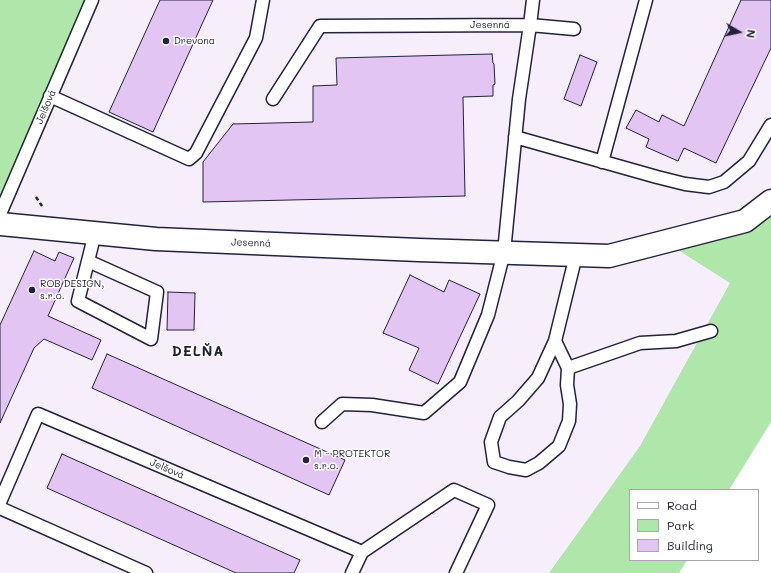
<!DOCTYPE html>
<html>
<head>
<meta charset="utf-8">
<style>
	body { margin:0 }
	#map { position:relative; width:771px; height:573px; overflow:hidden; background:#fff; font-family:Mali,sans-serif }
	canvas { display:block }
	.legend { position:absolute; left:629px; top:489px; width:130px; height:72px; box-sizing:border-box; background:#fff; border:1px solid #a7a7b1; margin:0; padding:5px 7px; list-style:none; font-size:12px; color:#22223b }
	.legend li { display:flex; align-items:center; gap:8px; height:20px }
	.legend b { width:20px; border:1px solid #a7a7b1 }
	.north { position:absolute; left:719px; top:12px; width:40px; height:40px; -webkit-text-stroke:3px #fff; paint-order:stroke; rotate:99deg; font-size:11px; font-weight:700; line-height:16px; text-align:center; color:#22223b }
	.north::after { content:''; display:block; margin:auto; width:14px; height:18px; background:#22223b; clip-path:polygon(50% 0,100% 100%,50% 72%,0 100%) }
</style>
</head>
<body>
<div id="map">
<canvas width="771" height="573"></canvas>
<ul class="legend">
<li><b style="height:5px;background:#fff"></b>Road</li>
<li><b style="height:11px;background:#afe7ab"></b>Park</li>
<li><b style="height:11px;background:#e3c5f3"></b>Building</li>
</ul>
<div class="north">N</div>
</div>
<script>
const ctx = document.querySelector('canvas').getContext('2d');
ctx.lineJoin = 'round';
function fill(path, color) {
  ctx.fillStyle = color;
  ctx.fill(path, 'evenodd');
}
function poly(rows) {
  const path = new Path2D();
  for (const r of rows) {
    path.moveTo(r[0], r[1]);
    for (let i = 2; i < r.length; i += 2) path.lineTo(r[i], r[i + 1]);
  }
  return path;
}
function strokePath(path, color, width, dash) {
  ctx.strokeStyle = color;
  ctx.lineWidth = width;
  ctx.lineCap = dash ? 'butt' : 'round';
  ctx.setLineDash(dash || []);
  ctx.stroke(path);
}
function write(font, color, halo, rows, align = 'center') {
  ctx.font = font + ' Mali,sans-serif';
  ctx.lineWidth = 3;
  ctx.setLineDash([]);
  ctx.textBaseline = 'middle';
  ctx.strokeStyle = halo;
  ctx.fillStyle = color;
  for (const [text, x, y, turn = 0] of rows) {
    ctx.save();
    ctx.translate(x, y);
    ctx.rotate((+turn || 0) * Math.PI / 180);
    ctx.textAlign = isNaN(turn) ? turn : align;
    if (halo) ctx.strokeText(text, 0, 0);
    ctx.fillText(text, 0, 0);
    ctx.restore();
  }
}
fill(poly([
	[86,0,771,0,771,211,670,245,731,283,640,446,549,573,0,573,0,203]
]), '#f7eefb');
fill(poly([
	[0,0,86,0,0,203],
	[771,211,771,422,729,490,630,490,630,560,687,560,679,573,549,573,640,446,730,283,670,245]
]), '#afe7ab');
const building = poly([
	[160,0,213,0,153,132,109,112,160,0],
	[741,0,771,0,771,48,716,163,684,148,678,161,646,147,649,139,626,128,636,110,659,122,662,115,684,126,741,0],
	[492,54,493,63,494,64,495,84,493,85,493,96,463,97,465,196,203,202,203,162,233,124,313,122,313,86,337,85,336,58,492,54],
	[580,55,597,62,581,106,564,99,580,55],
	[34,251,55,261,59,252,74,258,48,316,101,340,92,360,44,339,34,348,0,423,0,325,34,251],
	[410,275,444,292,449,280,480,294,438,384,409,370,419,348,383,333,410,275],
	[168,292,195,293,194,330,167,330,168,292],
	[107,354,345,460,329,495,92,388,107,354],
	[62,454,300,560,294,573,236,573,47,488,62,454]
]);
fill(building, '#e3c5f3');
strokePath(building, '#22223b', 1);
const lane = poly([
	[50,96,189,159,196,153,256,38,263,0],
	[273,99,320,26,530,25,533,0],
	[515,137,657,177,685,184,709,187,724,182,749,161,771,125],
	[602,162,646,0],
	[0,214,92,0],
	[88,261,157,292,151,339,78,301,95,233],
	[555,341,568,368,567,385,570,404,569,421,559,446,539,463,526,470,509,467,494,462,491,442,500,417,518,401,538,378,555,341,576,255],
	[568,368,640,343,676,341,711,331],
	[322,422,342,404,372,405,424,413,460,382,488,315,504,252,519,99,530,25,574,29],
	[0,502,38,414,362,552,352,573],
	[0,508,146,573],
	[362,552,454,490,488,505,456,573]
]);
const street = poly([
	[0,224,156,239,419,250,609,256,745,221,771,201]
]);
strokePath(lane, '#22223b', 15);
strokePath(street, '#22223b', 25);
strokePath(poly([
	[36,197,42,206]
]), '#22223b', 2.5, [4, 3]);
strokePath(lane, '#fff', 12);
strokePath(street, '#fff', 22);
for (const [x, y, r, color] of [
	[166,41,4,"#22223b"],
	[32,290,4,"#22223b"],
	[306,460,4,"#22223b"]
]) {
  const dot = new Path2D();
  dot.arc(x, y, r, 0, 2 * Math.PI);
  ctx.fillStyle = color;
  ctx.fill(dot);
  strokePath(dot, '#fff', 1.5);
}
write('10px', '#22223b', '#fff', [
	["Jesenná",490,25],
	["Jelšová",46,107,-67],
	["Jesenná",251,243,2],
	["Jelšová",167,469,23]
]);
write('10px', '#22223b', '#fff', [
	["Drevona",174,41],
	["ROB DESIGN,",40,284],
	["s.r.o.",40,296],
	["M - PROTEKTOR",314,454],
	["s.r.o.",314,466]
], 'left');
ctx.letterSpacing = '1px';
write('bold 14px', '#22223b', '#fff', [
	["DELŇA",198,352]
]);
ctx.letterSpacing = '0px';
</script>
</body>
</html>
